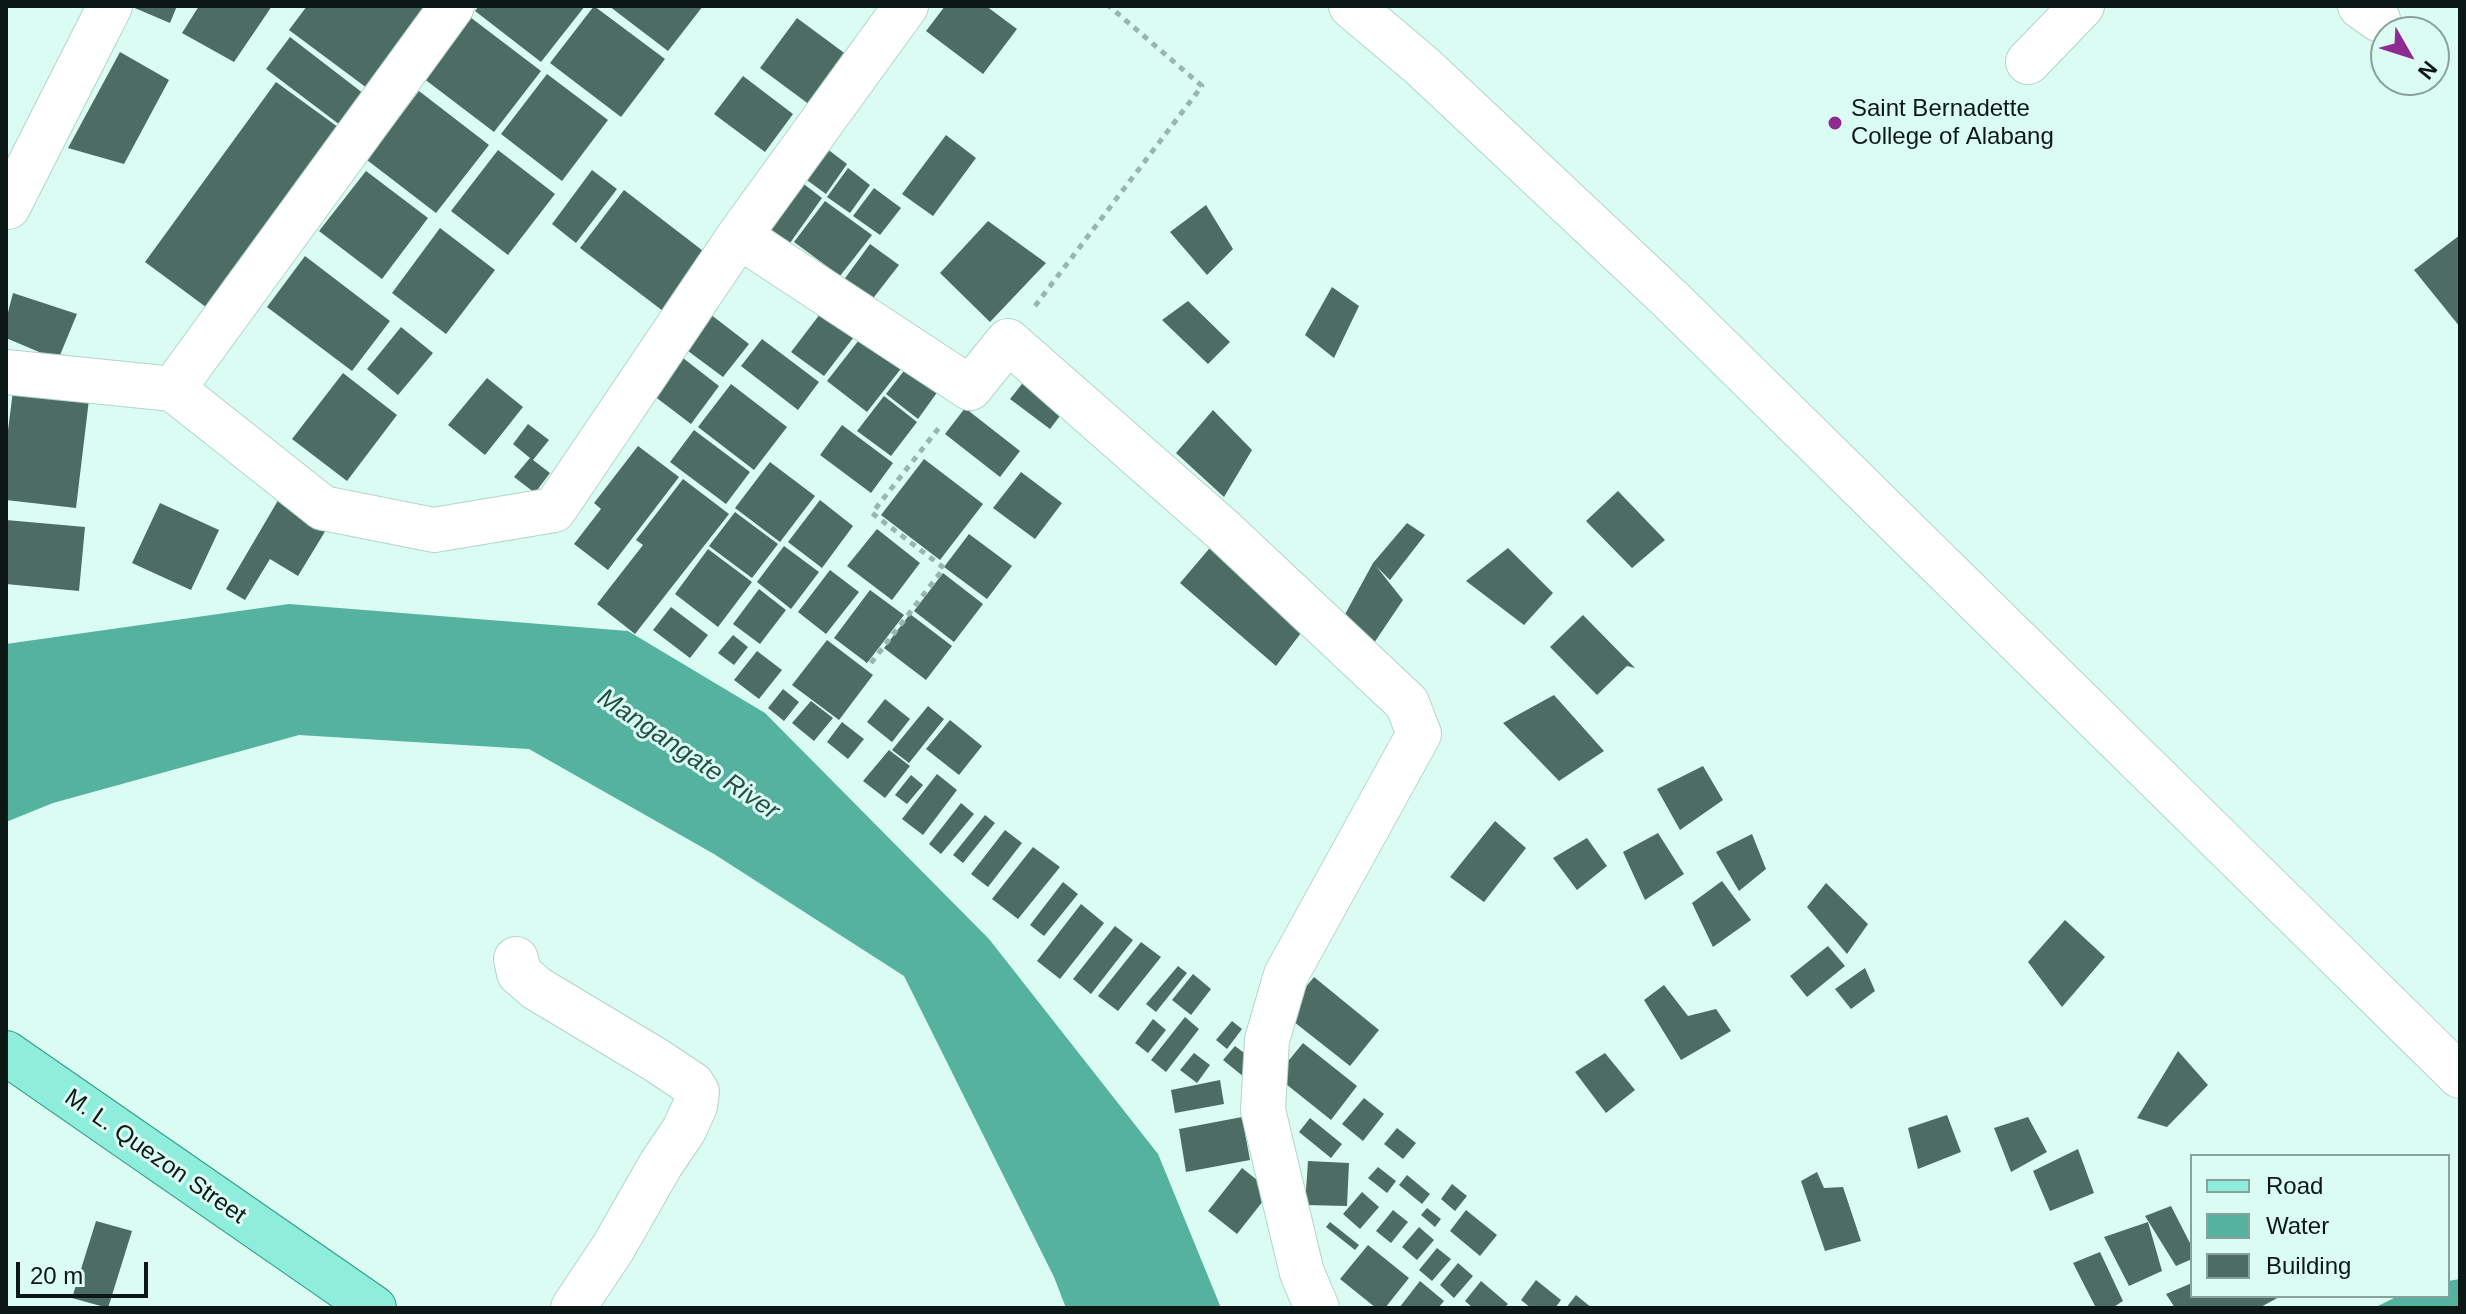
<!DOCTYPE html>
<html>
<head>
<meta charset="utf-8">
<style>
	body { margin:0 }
	#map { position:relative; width:2466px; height:1314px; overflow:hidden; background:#dafcf3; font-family:Arial,sans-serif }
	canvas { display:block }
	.frame { position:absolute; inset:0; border:8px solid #0c1815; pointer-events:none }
	.legend { position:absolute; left:2190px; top:1154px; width:260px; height:144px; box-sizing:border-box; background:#dafcf3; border:2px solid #88a19a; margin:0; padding:10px 14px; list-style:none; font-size:24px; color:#0c1815 }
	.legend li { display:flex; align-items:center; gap:16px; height:40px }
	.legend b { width:40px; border:2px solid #88a19a }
	.north { position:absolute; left:2370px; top:16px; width:80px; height:80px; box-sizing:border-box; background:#dafcf3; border:2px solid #88a19a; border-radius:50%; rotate:129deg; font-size:22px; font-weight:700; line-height:32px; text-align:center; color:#0c1815 }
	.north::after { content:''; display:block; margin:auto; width:28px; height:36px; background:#8f2a90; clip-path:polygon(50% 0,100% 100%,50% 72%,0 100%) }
	.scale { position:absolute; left:16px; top:1262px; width:132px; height:36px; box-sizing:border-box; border:4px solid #0c1815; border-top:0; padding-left:10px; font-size:24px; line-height:28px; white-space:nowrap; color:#0c1815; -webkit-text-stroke:6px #dafcf3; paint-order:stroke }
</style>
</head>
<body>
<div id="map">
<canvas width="2466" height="1314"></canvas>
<div class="frame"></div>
<ul class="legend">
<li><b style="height:10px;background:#8eeddb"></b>Road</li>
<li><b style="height:22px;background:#54b29e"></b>Water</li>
<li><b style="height:22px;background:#4d6c64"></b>Building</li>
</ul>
<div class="north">N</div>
<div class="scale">20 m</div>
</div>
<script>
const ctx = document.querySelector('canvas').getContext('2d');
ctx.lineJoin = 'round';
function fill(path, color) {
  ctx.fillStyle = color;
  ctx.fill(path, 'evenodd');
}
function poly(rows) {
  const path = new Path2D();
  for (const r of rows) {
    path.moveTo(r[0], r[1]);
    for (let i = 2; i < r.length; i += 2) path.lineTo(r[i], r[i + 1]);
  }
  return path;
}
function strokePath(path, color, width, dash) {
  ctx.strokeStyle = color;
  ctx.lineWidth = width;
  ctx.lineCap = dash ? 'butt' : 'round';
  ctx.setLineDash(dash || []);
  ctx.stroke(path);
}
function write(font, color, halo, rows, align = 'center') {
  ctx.font = font + ' Arial,sans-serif';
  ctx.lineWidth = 6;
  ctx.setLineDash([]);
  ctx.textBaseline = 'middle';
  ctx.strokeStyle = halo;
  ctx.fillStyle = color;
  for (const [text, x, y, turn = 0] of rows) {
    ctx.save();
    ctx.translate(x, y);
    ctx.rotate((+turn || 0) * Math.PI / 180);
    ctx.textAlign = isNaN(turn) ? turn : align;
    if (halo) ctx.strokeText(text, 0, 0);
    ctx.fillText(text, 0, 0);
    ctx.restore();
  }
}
fill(poly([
	[289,604,628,631,765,713,989,939,1158,1154,1221,1308,1066,1308,1054,1277,904,976,714,854,529,749,299,735,53,803,6,822,6,644],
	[2460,1279,2460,1308,2374,1308,2398,1296,2448,1296,2448,1281]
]), '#54b29e');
fill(poly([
	[130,6,177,6,170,23],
	[199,6,272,6,234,62,182,33],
	[307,6,420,6,434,17,375,94,289,30],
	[479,6,585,6,541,62,475,11],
	[594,6,665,59,621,117,550,63],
	[609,6,703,6,668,51],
	[945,6,986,6,1017,29,983,74,926,31],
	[470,17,541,71,494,132,423,78],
	[797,18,847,55,810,105,760,68],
	[290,37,368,97,344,128,266,69],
	[120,52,169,80,124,164,68,148],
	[547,74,608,120,562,181,501,134],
	[743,76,793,114,765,152,714,114],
	[276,82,342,130,210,310,145,262],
	[419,91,489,145,436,213,367,160],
	[946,135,976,158,933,216,902,194],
	[822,145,847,164,826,194,800,175],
	[498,150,555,194,508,255,451,211],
	[848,168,870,185,850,213,827,197],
	[592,170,617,189,576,243,552,224],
	[366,171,428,218,382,279,319,231],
	[792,175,822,198,790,243,758,220],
	[874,188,901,208,880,235,853,216],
	[624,190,707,254,663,311,580,248],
	[825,201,872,235,840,276,794,242],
	[1206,205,1233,249,1207,275,1170,232],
	[988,221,1046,263,990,322,940,273],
	[440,228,495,270,446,334,392,293],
	[2460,235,2460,327,2414,270],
	[870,244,899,265,871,301,843,281],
	[305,256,390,321,352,371,267,307],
	[1332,287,1359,306,1334,358,1305,335],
	[13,293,77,314,58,360,6,338,6,320],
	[830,301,863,325,824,376,791,352],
	[1188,301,1230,342,1208,364,1162,320],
	[710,314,749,344,723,377,684,348],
	[401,327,433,353,398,395,367,369],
	[866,331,907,361,867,412,827,381],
	[762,339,819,382,798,410,741,366],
	[674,351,719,386,691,424,645,389],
	[910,363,941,387,918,419,886,394],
	[1033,370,1072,400,1050,429,1010,399],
	[343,373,397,415,347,481,292,439],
	[487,378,523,407,485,455,448,425],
	[14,383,90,391,76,508,6,500,6,446],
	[731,384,787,427,754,470,698,427],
	[884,396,917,422,891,456,857,431],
	[965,408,1020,451,1000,477,945,434],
	[1213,410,1252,450,1224,497,1176,453],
	[528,424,549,440,533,460,550,473,535,493,514,477,530,458,513,444],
	[842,425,893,463,871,493,820,455],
	[694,430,750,472,726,504,670,462],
	[638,446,679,477,608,570,574,544,601,509,594,503],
	[924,459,983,504,940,560,881,515],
	[770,462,815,496,780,542,735,508],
	[1021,472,1062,503,1035,539,993,508],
	[683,479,729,514,635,634,597,604,643,545,636,540],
	[1618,491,1665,540,1632,568,1586,521],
	[280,497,329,525,298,576,270,559,245,600,226,589],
	[820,500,853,526,822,568,788,542],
	[160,503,219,530,191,590,132,563],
	[735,512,778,544,752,578,709,546],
	[6,520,85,527,79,591,6,584],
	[1407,523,1425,535,1390,580,1376,566,1403,600,1374,643,1343,618,1373,563],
	[877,529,920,563,892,600,847,566],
	[969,534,1012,566,987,599,944,567],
	[1214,543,1304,629,1276,666,1180,583],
	[784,546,819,572,791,609,757,582],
	[1508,548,1553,593,1524,625,1466,581],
	[708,549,752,582,718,627,675,594],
	[830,570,859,592,826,634,798,612],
	[943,573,983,604,954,642,914,611],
	[759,589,786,610,760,644,733,624],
	[870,590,904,615,867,663,834,638],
	[671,607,708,635,690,658,653,630],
	[910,614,952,646,926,680,884,648],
	[1583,615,1635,668,1627,666,1597,695,1550,647],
	[733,635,748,647,734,665,718,653],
	[827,640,873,675,839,720,792,685],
	[757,651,782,670,759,699,734,680],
	[783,689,799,702,784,721,768,708],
	[1554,695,1604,751,1559,781,1503,723],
	[885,699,910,719,892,742,867,722],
	[811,701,833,718,814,741,792,723],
	[928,706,944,719,909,763,892,750],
	[950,720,982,746,959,775,926,749],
	[842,722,864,739,848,759,827,742],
	[889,750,910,766,885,798,863,781],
	[1703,766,1723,800,1680,830,1657,789],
	[937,774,957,790,923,835,902,819],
	[911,775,923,785,907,804,895,795],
	[961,803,974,814,941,854,929,844],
	[985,815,995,823,963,863,953,855],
	[1495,821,1526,848,1484,902,1450,877],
	[1005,830,1022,843,988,887,971,874],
	[1658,833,1684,874,1645,900,1623,852],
	[1752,834,1766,869,1739,891,1716,852],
	[1587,838,1607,866,1577,890,1553,858],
	[1033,847,1060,867,1018,919,992,899],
	[1722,881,1751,920,1713,947,1692,903],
	[1063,882,1078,894,1044,936,1030,925],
	[1826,883,1868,924,1847,954,1807,907],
	[1081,904,1104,923,1060,979,1037,961],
	[2065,920,2105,957,2062,1007,2028,962],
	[1115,926,1133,940,1091,994,1073,979],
	[1141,942,1161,957,1118,1011,1098,996],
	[1828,946,1845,966,1807,997,1790,976],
	[1178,966,1187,973,1156,1012,1146,1004],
	[1865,968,1875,991,1851,1009,1835,989],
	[1193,974,1211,989,1191,1015,1172,1000],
	[1314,977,1379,1030,1350,1066,1284,1014],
	[1664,985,1688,1016,1716,1009,1731,1031,1681,1060,1644,1000],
	[1185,1017,1199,1029,1166,1072,1151,1060],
	[1153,1019,1166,1030,1148,1053,1135,1043],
	[1232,1021,1242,1029,1227,1049,1216,1040],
	[1303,1043,1357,1086,1331,1120,1276,1076],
	[1235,1046,1256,1062,1244,1077,1223,1060],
	[2178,1051,2208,1085,2167,1127,2137,1118],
	[1194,1053,1210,1065,1197,1083,1180,1070],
	[1605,1053,1635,1090,1606,1113,1575,1072],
	[1220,1080,1224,1104,1175,1113,1171,1090],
	[1364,1098,1384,1114,1363,1141,1342,1124],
	[1947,1115,1961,1152,1918,1169,1908,1128],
	[1242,1117,1250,1160,1186,1172,1179,1129],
	[2028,1117,2047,1152,2011,1172,1994,1128],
	[1310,1118,1342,1144,1331,1158,1299,1132],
	[1397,1128,1416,1143,1403,1159,1384,1144],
	[2078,1149,2094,1193,2050,1211,2033,1171],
	[1308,1161,1349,1163,1347,1206,1305,1205],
	[1378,1167,1396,1181,1387,1193,1368,1178],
	[1242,1168,1271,1191,1237,1234,1208,1211],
	[1817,1172,1824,1188,1843,1187,1861,1241,1825,1251,1801,1181],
	[1407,1175,1430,1194,1422,1204,1399,1185],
	[1452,1184,1467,1196,1455,1211,1441,1199],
	[1362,1192,1379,1207,1360,1229,1343,1214],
	[2171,1206,2192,1247,2192,1259,2176,1266,2145,1216],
	[1427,1208,1441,1219,1435,1227,1421,1215],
	[1393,1210,1408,1222,1391,1243,1376,1231],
	[1466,1210,1497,1235,1480,1256,1450,1231],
	[96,1221,132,1231,108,1308,72,1298],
	[1330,1222,1359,1245,1355,1250,1326,1227],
	[2148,1222,2162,1271,2129,1286,2104,1237],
	[1419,1227,1434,1240,1417,1260,1402,1247],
	[1368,1245,1409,1278,1385,1308,1376,1308,1340,1279],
	[1437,1248,1451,1259,1432,1281,1419,1270],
	[2100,1252,2123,1301,2112,1308,2096,1308,2073,1263],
	[1458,1263,1473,1276,1454,1298,1440,1285],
	[1536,1280,1561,1300,1555,1308,1531,1308,1521,1300],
	[1420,1281,1444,1301,1438,1308,1399,1308],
	[1481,1281,1508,1304,1504,1308,1473,1308,1465,1301],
	[2192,1283,2192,1296,2281,1296,2259,1308,2175,1308,2166,1294],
	[1576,1295,1592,1308,1566,1308]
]), '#4d6c64');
const minor = poly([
	[1351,6,1422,66,1669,298,2460,1076],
	[2360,6,2378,19],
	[2028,62,2082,6],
	[8,207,110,6],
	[739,236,970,388,1008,341,1223,530,1407,703,1419,734,1286,975,1267,1040,1263,1110,1302,1273,1317,1308],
	[6,372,173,389,323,508,434,530,554,510,739,236,906,6],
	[173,389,452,6],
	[516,959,519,973,536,988,656,1060,692,1084,697,1092,695,1106,684,1130,661,1164,613,1248,573,1308]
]);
const major = poly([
	[6,1053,374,1308]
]);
strokePath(minor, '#b2d4cb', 46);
strokePath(major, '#2f9b86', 46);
strokePath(poly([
	[1035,306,1202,86,1109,6],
	[871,663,944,568,872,513,942,424]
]), '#9ab5ae', 5, [6, 6]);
strokePath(minor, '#fff', 44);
strokePath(major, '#8eeddb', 44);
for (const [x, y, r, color] of [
	[1835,123,8,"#8f2a90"]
]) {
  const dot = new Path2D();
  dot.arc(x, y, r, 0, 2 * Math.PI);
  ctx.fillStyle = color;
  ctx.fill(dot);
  strokePath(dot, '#dafcf3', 3);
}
write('24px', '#0c1815', '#dafcf3', [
	["Saint Bernadette",1851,109],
	["College of Alabang",1851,137]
], 'left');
write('24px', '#0c1815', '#dafcf3', [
	["M. L. Quezon Street",155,1157,35]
]);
write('italic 26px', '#254f46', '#dafcf3', [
	["Mangangate River",688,755,34]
]);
</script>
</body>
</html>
